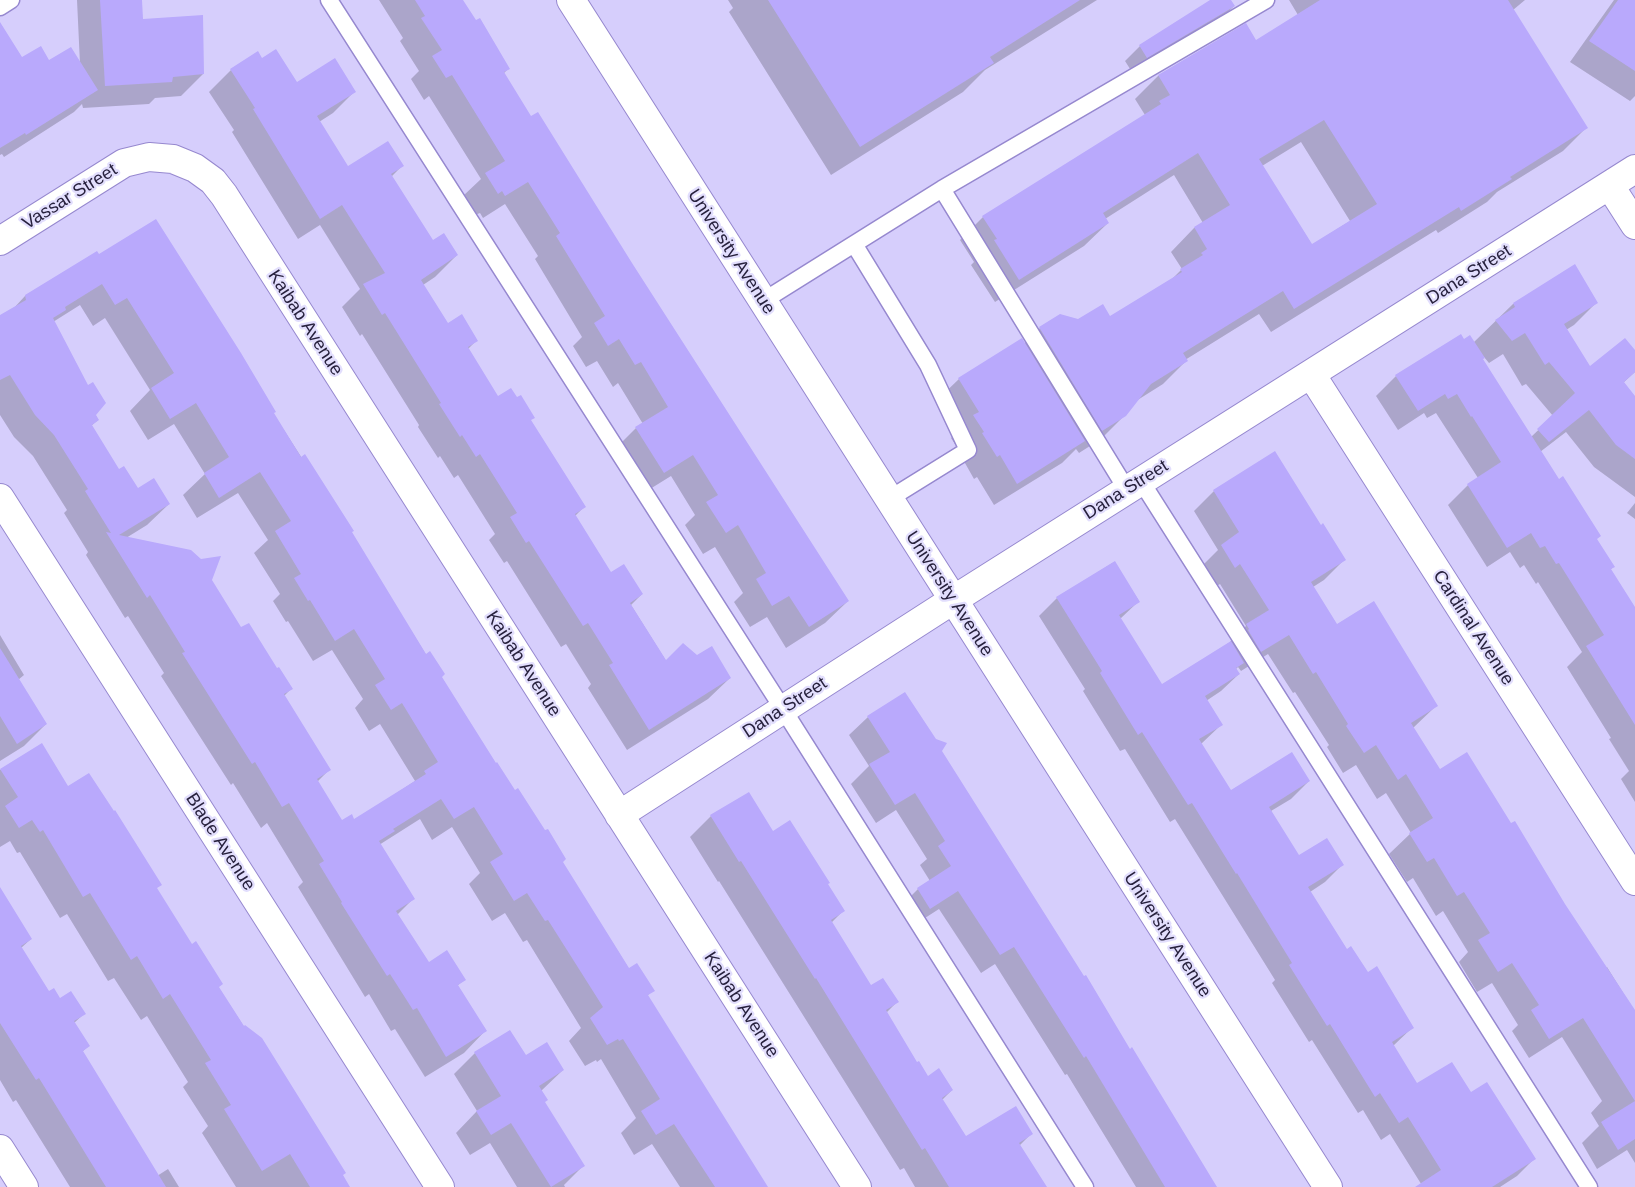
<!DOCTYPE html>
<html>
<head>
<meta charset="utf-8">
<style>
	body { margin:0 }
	canvas { display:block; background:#d6cefc }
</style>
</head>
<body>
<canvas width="1635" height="1187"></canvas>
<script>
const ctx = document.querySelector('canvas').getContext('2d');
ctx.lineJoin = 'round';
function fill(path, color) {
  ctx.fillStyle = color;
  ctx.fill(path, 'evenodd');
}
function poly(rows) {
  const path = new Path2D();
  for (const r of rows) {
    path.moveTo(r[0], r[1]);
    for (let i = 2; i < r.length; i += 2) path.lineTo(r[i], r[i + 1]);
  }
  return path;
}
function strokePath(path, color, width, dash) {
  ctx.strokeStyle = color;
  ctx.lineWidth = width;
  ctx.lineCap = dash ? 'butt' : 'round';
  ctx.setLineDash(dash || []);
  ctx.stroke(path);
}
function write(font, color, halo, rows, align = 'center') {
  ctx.font = font + ' Arial,sans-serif';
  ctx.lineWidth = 4.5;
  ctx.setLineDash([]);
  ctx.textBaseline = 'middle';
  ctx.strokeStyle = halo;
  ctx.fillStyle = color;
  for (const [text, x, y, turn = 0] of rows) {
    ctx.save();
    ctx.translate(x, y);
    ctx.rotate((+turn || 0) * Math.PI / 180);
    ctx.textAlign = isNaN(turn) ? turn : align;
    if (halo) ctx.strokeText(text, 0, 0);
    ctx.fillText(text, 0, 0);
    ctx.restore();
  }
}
fill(poly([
	[77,0,141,0,142,21,203,74,181,96,155,98,149,104,83,108,82,104,74,112,4,157,2,154,0,155,0,40,22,59,80,64],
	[379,0,461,0,508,69,503,74,531,118,631,263,848,601,825,623,786,648,767,617,750,627,734,602,743,593,715,547,703,554,685,525,695,515,671,476,642,494,614,450,636,428,643,424,618,383,613,387,597,361,586,367,573,346,582,337,535,259,538,256,505,204,483,218,480,213,475,215,463,196,481,179,429,96,424,100,411,79,419,71,400,41,403,38],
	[728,0,1097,0,985,70,963,92,831,175,729,12,733,8],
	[1213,0,1230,0,1234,6,1219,21,1132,72,1125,61,1140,46],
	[1289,0,1525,0,1513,10,1586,128,1563,151,1497,192,1487,202,1438,233,1436,230,1271,332,1259,314,1185,360,1186,361,1163,384,1136,401,1125,415,1101,439,1079,453,1076,449,1062,463,994,505,977,477,974,479,961,456,962,455,951,438,956,433,936,401,959,379,1021,340,1024,344,1040,328,1060,315,1079,321,1110,318,1171,280,1182,269,1171,252,1194,228,1203,223,1174,175,1105,219,1108,223,1084,246,995,302,971,265,974,262,960,240,983,217,1145,115,1135,99,1158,76,1245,25,1256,42,1298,15],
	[1301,142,1350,221,1312,245,1262,166],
	[1614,0,1635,0,1635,96,1630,101,1570,62],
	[262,60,296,83,354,92,333,113,319,122,348,168,402,166,391,177,432,242,457,255,435,277,423,285,448,325,476,341,468,349,498,398,530,421,584,507,575,516,611,574,642,594,631,605,666,661,697,657,730,678,708,699,627,750,588,688,591,684,566,644,561,647,507,561,504,563,489,540,495,534,458,475,454,478,440,456,438,458,418,427,419,425,362,334,360,336,342,307,360,289,320,225,298,239,232,132,234,130,209,92,231,70],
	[97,253,273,413,350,533,495,765,562,862,629,969,653,990,647,996,766,1187,680,1187,652,1144,634,1155,621,1133,636,1118,601,1059,597,1062,596,1060,585,1066,569,1041,581,1028,527,940,523,942,505,913,492,921,469,884,480,873,452,827,432,840,420,819,379,845,413,899,397,915,428,964,464,980,457,986,485,1031,464,1053,425,1077,395,1029,391,1031,369,994,365,997,298,887,303,882,267,823,261,828,233,783,231,785,161,676,164,673,128,616,125,618,86,555,88,552,64,513,67,510,33,456,14,437,0,415,0,316,13,309,25,296],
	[80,305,93,326,105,318,150,390,130,411,148,440,174,424,205,474,183,495,197,518,238,493,268,540,254,553,280,594,273,601,286,622,288,621,313,661,332,650,363,699,355,708,369,731,380,724,415,781,354,821,342,822,317,782,329,770,284,696,292,688,241,629,211,580,126,538,147,525,169,504,137,490,119,471,91,426,98,420,53,322],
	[1596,303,1574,325,1566,330,1590,367,1635,352,1635,372,1623,383,1635,398,1635,497,1594,467,1566,432,1540,452,1613,567,1610,570,1635,610,1635,802,1621,779,1629,771,1609,739,1611,738,1567,667,1582,652,1538,582,1536,584,1524,565,1520,568,1510,552,1487,567,1448,505,1468,485,1478,478,1436,413,1427,418,1424,413,1398,430,1376,396,1396,376,1464,341,1473,343,1513,304],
	[1503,354,1522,386,1526,384,1553,416,1531,437,1482,360,1484,357,1489,363],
	[1214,491,1320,526,1344,560,1324,580,1313,587,1337,625,1436,706,1413,728,1439,771,1511,825,1605,968,1607,967,1635,1012,1635,1163,1627,1150,1597,1169,1582,1143,1599,1126,1591,1113,1602,1101,1562,1037,1529,1058,1512,1031,1518,1025,1492,983,1477,992,1459,962,1468,952,1443,911,1436,916,1413,878,1407,882,1389,854,1411,833,1386,793,1377,799,1356,765,1343,773,1327,747,1329,745,1295,692,1293,693,1268,654,1241,671,1238,667,1236,669,1239,674,1221,691,1206,701,1221,725,1201,744,1230,792,1309,781,1291,799,1271,811,1299,857,1342,865,1325,882,1310,892,1346,950,1413,1027,1393,1046,1417,1085,1470,1094,1534,1159,1517,1176,1500,1187,1423,1187,1390,1134,1381,1140,1363,1110,1358,1113,1312,1040,1309,1042,1272,983,1275,980,1175,819,1170,822,1125,749,1120,751,1083,691,1085,689,1039,616,1057,598,1114,562,1139,601,1120,619,1161,686,1229,643,1246,626,1220,584,1215,587,1202,566,1218,550,1194,511],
	[1635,503,1635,519,1627,513],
	[0,635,24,675,18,680,46,724,24,746,0,761],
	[868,717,940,751,1216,1187,1136,1187,1067,1074,1065,1075,995,964,981,973,939,909,911,927,899,908,918,889,930,881,920,865,927,859,896,810,876,823,851,784,869,766,849,735],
	[41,745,68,787,156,889,218,987,349,1187,236,1187,202,1133,208,1126,183,1087,188,1082,147,1016,141,1020,114,978,108,981,67,914,60,918,20,852,17,853,10,841,0,847,0,770],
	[711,816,773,832,826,884,843,911,831,923,871,987,897,1002,886,1013,917,1064,928,1077,952,1090,942,1100,966,1138,1031,1134,1019,1146,1045,1187,915,1187,904,1168,900,1170,719,881,718,882,690,837],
	[0,890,31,939,21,948,49,992,84,1014,74,1023,88,1046,82,1052,157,1176,168,1169,179,1187,70,1187,16,1100,13,1102,0,1080],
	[510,1032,526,1057,563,1070,541,1091,544,1102,583,1166,564,1185,565,1187,517,1187,490,1143,470,1155,456,1133,477,1111,454,1074,475,1053]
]), '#0003');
fill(poly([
	[100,0,142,0,143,19,203,15,204,74,173,77,172,82,105,86],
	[415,0,463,0,476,20,480,18,510,69,504,72,531,116,538,112,632,263,849,601,809,627,789,596,772,606,756,579,766,573,738,525,726,533,706,502,718,495,693,455,664,473,635,427,668,407,641,362,635,365,619,339,608,346,594,323,605,316,556,236,560,233,528,182,505,196,502,191,498,194,485,173,505,161,452,75,446,78,432,56,442,50,421,18,425,16],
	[768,0,1080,0,990,57,994,63,860,147],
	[1210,0,1231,0,1235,6,1147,58,1139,45],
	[1320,0,1508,0,1588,128,1510,177,1512,179,1461,211,1459,207,1294,309,1283,291,1241,317,1183,353,1188,361,1151,384,1126,416,1102,431,1039,327,1060,314,1078,319,1103,304,1110,316,1182,272,1180,269,1203,255,1201,253,1207,249,1194,227,1230,205,1198,153,1103,213,1109,223,1019,280,994,240,997,239,982,216,1161,104,1159,101,1170,95,1158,75,1246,23,1256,40],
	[1324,120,1377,204,1312,244,1259,159],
	[1618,0,1635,0,1635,71,1589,41],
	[0,22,22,57,41,46,49,60,71,47,98,90,26,135,25,133,0,148],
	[276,49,297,82,335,58,356,92,317,116,348,166,388,141,404,166,391,174,433,240,444,233,458,255,421,280,448,323,462,314,478,341,468,347,498,396,511,388,517,397,521,395,535,418,531,420,586,507,575,514,611,572,624,564,643,594,630,603,666,660,683,643,697,655,712,646,731,678,649,730,609,665,613,663,588,623,583,626,529,541,526,543,510,517,517,513,480,454,476,457,462,435,460,437,439,404,441,403,385,313,382,315,363,284,385,273,342,205,320,219,253,109,255,108,230,69,258,51,262,58],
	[156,219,241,353,276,412,274,413,301,457,305,454,354,531,352,532,426,654,430,651,445,674,442,677,496,763,497,762,515,790,518,788,545,830,548,829,566,859,563,862,629,968,637,963,655,991,648,995,768,1187,715,1187,674,1124,656,1135,641,1111,660,1099,623,1039,619,1041,618,1039,607,1045,590,1018,603,1007,548,920,545,921,527,893,514,901,490,862,503,854,474,807,454,819,441,799,393,829,395,831,379,841,415,899,396,911,429,962,447,950,466,980,458,985,487,1031,446,1057,417,1008,413,1010,390,974,387,976,341,903,342,902,319,864,324,861,289,803,282,807,255,762,252,764,228,726,182,653,185,652,150,595,147,598,106,532,111,533,85,491,88,489,54,435,35,415,10,375,0,380,0,315,26,300,25,295,97,251,99,254],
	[102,284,115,305,127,298,174,373,151,388,170,419,196,403,229,457,204,473,219,498,260,472,291,521,275,531,301,574,294,578,308,601,310,600,335,641,354,629,385,679,375,685,391,710,402,703,438,762,424,771,426,774,354,819,352,814,342,820,317,779,331,770,284,694,293,689,279,667,277,668,249,623,241,627,212,580,221,556,201,559,191,550,119,535,170,504,154,478,138,488,124,466,119,469,92,425,99,420,96,415,106,403,93,382,88,385,53,318,66,310,65,307],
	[1575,264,1598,303,1564,324,1590,366,1625,338,1635,350,1635,372,1624,382,1635,396,1635,459,1616,445,1589,410,1549,442,1537,429,1575,393,1549,362,1545,365,1525,333,1512,341,1495,320,1515,307,1513,303],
	[1461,334,1464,339,1470,335,1485,358,1483,359,1559,479,1563,476,1601,536,1597,539,1615,567,1611,569,1635,607,1635,725,1586,646,1604,635,1559,563,1556,564,1545,546,1540,548,1531,533,1507,548,1467,484,1501,462,1472,416,1471,417,1457,394,1448,399,1445,394,1418,411,1395,375],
	[1022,338,1085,441,1017,484,1000,455,997,457,982,433,984,432,973,415,979,412,958,378],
	[1275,451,1321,525,1323,523,1346,560,1311,582,1337,624,1374,601,1438,706,1411,723,1440,769,1467,752,1511,823,1515,821,1565,904,1635,1010,1635,1139,1618,1150,1601,1122,1635,1101,1583,1018,1549,1039,1531,1010,1539,1005,1512,963,1498,972,1478,940,1490,933,1464,892,1457,896,1434,858,1427,862,1409,833,1433,818,1406,774,1398,780,1376,745,1364,753,1346,726,1348,724,1316,672,1313,674,1289,635,1261,652,1248,630,1249,629,1246,624,1269,610,1240,564,1235,568,1221,545,1239,532,1213,490],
	[1115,561,1140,602,1119,615,1162,684,1231,641,1244,663,1236,668,1240,674,1205,696,1223,725,1199,739,1231,790,1292,752,1310,781,1269,807,1299,855,1327,838,1344,865,1308,887,1347,949,1351,946,1368,972,1377,966,1414,1028,1392,1042,1417,1083,1452,1062,1471,1092,1487,1082,1536,1159,1492,1187,1415,1187,1441,1170,1408,1117,1399,1123,1380,1093,1375,1097,1330,1024,1327,1026,1289,965,1292,963,1237,873,1236,874,1192,803,1188,805,1142,732,1138,735,1100,673,1102,671,1056,597],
	[0,648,47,724,17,744,0,716],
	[905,692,936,739,947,743,942,751,1084,976,1086,975,1130,1049,1132,1047,1217,1187,1165,1187,1086,1056,1084,1058,1014,947,1000,955,958,891,930,909,917,888,951,866,938,846,945,841,915,793,895,805,869,764,890,752,867,716],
	[42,743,68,786,89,773,114,811,115,810,162,885,157,888,192,944,196,941,213,968,223,984,219,987,244,1026,245,1025,262,1038,346,1173,343,1175,350,1187,310,1187,290,1154,262,1171,224,1109,231,1105,205,1063,211,1060,170,994,163,999,137,956,131,960,90,893,83,897,43,830,40,832,32,820,19,828,5,806,18,797,0,769],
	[749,792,773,831,790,820,830,883,828,884,845,911,831,920,871,985,883,978,899,1002,886,1010,917,1062,919,1061,928,1076,939,1068,953,1090,942,1098,966,1136,1016,1106,1033,1134,1019,1143,1047,1187,949,1187,925,1148,922,1150,816,978,815,979,741,861,739,862,710,815],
	[0,887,32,939,21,946,49,991,54,988,60,998,71,991,86,1014,74,1021,90,1046,83,1051,166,1187,106,1187,39,1078,36,1080,0,1023],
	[510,1030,526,1055,547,1042,564,1070,539,1086,548,1100,545,1102,585,1166,551,1187,511,1123,491,1135,476,1111,501,1096,474,1052]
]), '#b9a9fc');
const service = poly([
	[329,0,783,709,1085,1187],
	[0,7,11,0],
	[942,189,1266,0],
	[854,244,928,365,968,450,889,499],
	[763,301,942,189,1127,490],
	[1141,481,1589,1187]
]);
const minor = poly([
	[1610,186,1635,225],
	[0,241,124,163,149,157,173,159,195,168,213,181,224,195,857,1187],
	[1311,374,1635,881],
	[0,498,440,1187],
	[619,815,953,600,1635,169],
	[0,1149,24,1187]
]);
const tertiary = poly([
	[571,0,1328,1187]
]);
strokePath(service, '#9688cf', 19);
strokePath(minor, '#9688cf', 30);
strokePath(tertiary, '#9688cf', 30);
strokePath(service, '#fff', 16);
strokePath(minor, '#fff', 28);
strokePath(tertiary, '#fff', 28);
write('18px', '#27213d', '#e2defd', [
	["Vassar Street",70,197,-32],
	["University Avenue",731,252,57],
	["Dana Street",1469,275,-32],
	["Kaibab Avenue",305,323,57],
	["Dana Street",1126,490,-32],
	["University Avenue",949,594,57],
	["Cardinal Avenue",1473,628,57],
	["Kaibab Avenue",523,664,57],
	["Dana Street",785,708,-33],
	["Blade Avenue",220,842,57],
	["University Avenue",1167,935,57],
	["Kaibab Avenue",741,1005,57]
]);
</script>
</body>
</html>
